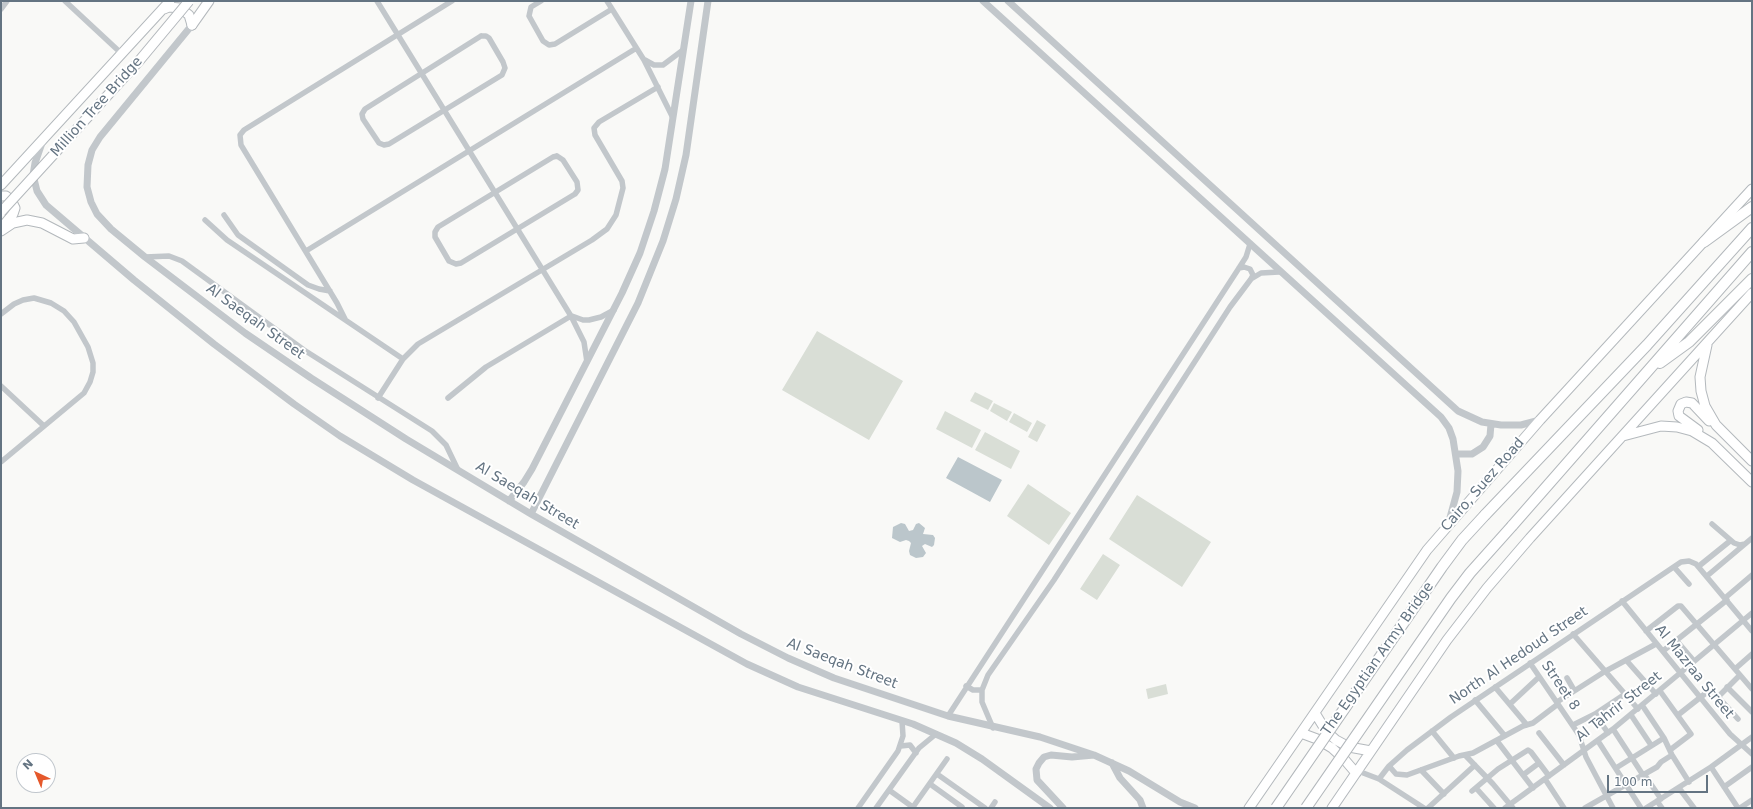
<!DOCTYPE html>
<html>
<head>
<meta charset="utf-8">
<style>
	body { margin:0 }
	#map { position:relative; width:1753px; height:809px; overflow:hidden; background:#f9f9f7; font-family:"DejaVu Sans",sans-serif }
	canvas { display:block }
	.frame { position:absolute; inset:0; border:2px solid #647482; pointer-events:none }
	.north { position:absolute; left:16px; top:753px; width:40px; height:40px; box-sizing:border-box; background:#fff; border:1px solid #c1c7cd; border-radius:50%; rotate:316deg; font-size:11px; font-weight:700; line-height:16px; text-align:center; color:#647482 }
	.north::after { content:''; display:block; margin:auto; width:14px; height:18px; background:#e5582b; clip-path:polygon(50% 0,100% 100%,50% 72%,0 100%) }
	.scale { position:absolute; left:1607px; top:775px; width:101px; height:18px; box-sizing:border-box; border:2px solid #647482; border-top:0; padding-left:5px; font-size:12px; line-height:14px; white-space:nowrap; color:#647482; -webkit-text-stroke:3px #fff; paint-order:stroke }
</style>
</head>
<body>
<div id="map">
<canvas width="1753" height="809"></canvas>
<div class="frame"></div>
<div class="north">N</div>
<div class="scale">100 m</div>
</div>
<script>
const ctx = document.querySelector('canvas').getContext('2d');
ctx.lineJoin = 'round';
function fill(path, color) {
  ctx.fillStyle = color;
  ctx.fill(path, 'evenodd');
}
function poly(rows) {
  const path = new Path2D();
  for (const r of rows) {
    path.moveTo(r[0], r[1]);
    for (let i = 2; i < r.length; i += 2) path.lineTo(r[i], r[i + 1]);
  }
  return path;
}
function strokePath(path, color, width, dash) {
  ctx.strokeStyle = color;
  ctx.lineWidth = width;
  ctx.lineCap = dash ? 'butt' : 'round';
  ctx.setLineDash(dash || []);
  ctx.stroke(path);
}
function write(font, color, halo, rows, align = 'center') {
  ctx.font = font + ' "DejaVu Sans",sans-serif';
  ctx.lineWidth = 4;
  ctx.setLineDash([]);
  ctx.textBaseline = 'middle';
  ctx.strokeStyle = halo;
  ctx.fillStyle = color;
  for (const [text, x, y, turn = 0] of rows) {
    ctx.save();
    ctx.translate(x, y);
    ctx.rotate((+turn || 0) * Math.PI / 180);
    ctx.textAlign = isNaN(turn) ? turn : align;
    if (halo) ctx.strokeText(text, 0, 0);
    ctx.fillText(text, 0, 0);
    ctx.restore();
  }
}
fill(poly([
	[817,331,903,381,869,440,782,390],
	[975,392,993,401,988,410,970,401],
	[994,403,1012,412,1007,421,990,411],
	[945,411,981,430,972,448,936,429],
	[1014,413,1032,423,1027,432,1009,422],
	[1037,420,1046,425,1037,442,1028,437],
	[985,432,1020,451,1011,469,975,450],
	[1028,484,1071,513,1049,545,1007,516],
	[1137,495,1211,542,1182,587,1109,539],
	[1103,554,1120,565,1097,600,1080,589],
	[1166,684,1168,694,1148,699,1146,689]
]), '#d9ded6');
fill(poly([
	[958,457,1002,480,990,502,946,478],
	[901,523,905,524,909,531,913,530,916,524,919,523,925,528,923,534,933,535,935,538,934,545,932,547,925,544,922,546,926,553,923,557,916,558,910,555,909,551,911,543,909,541,906,540,900,542,892,538,893,527]
]), '#bbc6cb');
const primary = poly([
	[192,25,209,1],
	[1707,345,1700,377,1701,391,1705,406,1716,425,1752,461],
	[1698,430,1679,416,1678,411,1681,404,1686,402,1692,403,1709,421],
	[1623,436,1661,426,1677,427,1692,431,1712,443,1752,482],
	[1315,713,1326,731,1336,740,1349,747,1371,751],
	[1301,733,1317,739,1332,748,1344,759,1356,773],
	[1249,808,1427,550,1540,420,1752,189],
	[1332,808,1447,640,1487,588,1530,538,1752,293]
]);
const trunk = poly([
	[164,9,169,7,180,8,189,15,192,25],
	[1,185,170,1],
	[1,196,6,196,11,200,15,208,13,214,3,226],
	[1,231,13,223,27,220,42,223,73,239,84,238]
]);
const motorway = poly([
	[1704,242,1752,207],
	[1660,363,1689,342,1752,279],
	[1485,515,1647,345,1752,228],
	[1512,526,1752,252]
]);
strokePath(primary, '#b4b9bd', 11);
strokePath(trunk, '#b3b8bc', 11);
strokePath(motorway, '#b3b8bc', 12);
strokePath(poly([
	[65,1,122,54],
	[377,1,571,316,584,342,587,362],
	[541,1,531,7,529,16,543,41,549,45,555,44,612,9],
	[607,1,644,60,673,118],
	[1,9,7,1],
	[481,36,486,36,489,38,503,62,505,68,502,75,389,144,384,145,379,143,363,119,362,114,365,109,481,36],
	[645,60,654,65,663,65,683,50],
	[557,156,563,160,577,182,578,190,575,194,461,263,456,264,449,261,435,237,435,232,438,227,553,157,557,156],
	[224,215,238,235,308,285,319,289,330,291],
	[205,220,227,240,403,359],
	[306,251,635,49],
	[145,257,169,256,182,261,304,350,432,431,446,445,458,470],
	[1239,268,1244,267,1250,269,1253,275,1251,279],
	[1,314,14,304,23,300,34,298,51,303,64,311,74,322,88,347,93,363,93,372,90,382,84,393,1,462],
	[572,316,583,320,589,320,601,317,614,310],
	[345,319,337,303,241,145,240,135,244,130,452,1],
	[1,386,44,426],
	[378,398,403,359,418,344,592,240,607,229,616,215,623,188,622,181,595,135,594,128,599,122,658,87],
	[448,398,486,367,571,316],
	[1712,524,1734,543,1740,545,1745,544],
	[1699,566,1730,541],
	[1674,567,1689,584],
	[1707,576,1752,538],
	[1725,598,1752,575],
	[1622,601,1730,734,1752,754],
	[1646,631,1678,606,1681,606,1752,689],
	[1573,634,1638,709],
	[1676,640,1694,661],
	[1663,651,1727,600],
	[1626,660,1656,694],
	[1530,663,1579,735,1586,757,1613,808],
	[1735,669,1752,654],
	[1567,678,1574,690],
	[966,686,973,690,982,690],
	[1495,687,1527,725],
	[1727,687,1752,712],
	[1660,691,1691,734,1670,750],
	[1718,697,1740,675],
	[1475,700,1505,736],
	[1557,702,1604,672,1656,644],
	[1510,704,1539,677],
	[1642,705,1664,738,1672,755,1689,782],
	[1595,714,1608,733],
	[1631,715,1651,745],
	[1678,715,1711,689,1738,719],
	[948,716,1239,268,1246,257,1250,244],
	[1573,725,1595,714,1625,694],
	[993,728,982,702,982,690,988,675,1054,580,1230,307,1251,279,1261,273,1279,272],
	[1613,729,1643,775],
	[1432,731,1454,758],
	[1539,733,1564,765],
	[1497,741,1533,788],
	[1598,741,1641,808],
	[901,746,910,745,916,753],
	[1465,755,1493,784,1513,808],
	[1389,766,1396,774,1407,775,1459,756,1473,753,1523,726,1533,723,1558,704],
	[1711,767,1738,808],
	[1616,768,1664,738],
	[1421,770,1444,794],
	[1358,771,1379,779,1424,808],
	[937,774,985,808],
	[1644,774,1661,799],
	[1523,775,1539,763],
	[1379,779,1389,766,1407,750,1451,717,1681,562,1689,561,1696,564,1752,631],
	[1545,779,1564,808],
	[930,784,962,807],
	[1724,787,1752,767],
	[1476,788,1494,808],
	[1679,788,1694,808],
	[889,790,914,808],
	[1472,791,1498,769,1528,750,1531,752,1549,776],
	[1657,801,1662,808],
	[913,807,947,759],
	[858,808,898,751,903,736,902,721],
	[876,808,919,748,936,734],
	[991,808,995,802],
	[1428,808,1475,765],
	[1505,808,1613,729,1752,613],
	[1585,808,1657,767,1661,762,1672,755],
	[1646,808,1711,767,1752,737],
	[1740,808,1752,800]
]), '#c2c7cb', 5.5);
strokePath(poly([
	[983,1,1441,417,1449,428,1453,439,1458,471,1457,492,1448,525],
	[1008,1,1458,411,1482,422,1501,425,1521,425,1540,420],
	[192,25,100,137,92,150,88,165,87,187,91,202,97,214,111,229,145,257,245,333,311,378,406,439,531,514,741,634,788,658,834,678,948,716,1040,737,1094,755,1129,771,1180,802,1195,808],
	[43,140,35,163,33,175,37,191,46,205,134,280,214,344,294,404,340,436,413,480,747,664,798,687,913,724,956,743,982,759,1050,808],
	[1456,454,1472,454,1483,447,1490,436,1491,424],
	[509,501,524,482,532,469,622,293,640,253,654,211,665,169,691,1],
	[531,514,638,303,663,241,676,199,686,155,708,1],
	[1112,763,1120,778,1140,800,1143,808],
	[1063,808,1037,780,1036,769,1039,763,1044,757,1051,755,1072,757,1094,755]
]), '#c2c7cb', 7);
strokePath(primary, '#fff', 9);
strokePath(trunk, '#fff', 9);
strokePath(motorway, '#fff', 10);
const trunkBridge = poly([
	[1,212,139,61,189,1]
]);
const motorwayBridge = poly([
	[1276,808,1442,567,1462,540,1485,515],
	[1306,808,1451,598,1470,573,1512,526]
]);
strokePath(trunkBridge, '#b3b8bc', 11, []);
strokePath(motorwayBridge, '#b3b8bc', 12, []);
strokePath(trunkBridge, '#fff', 9);
strokePath(motorwayBridge, '#fff', 10);
write('14px', '#647482', '#fff', [
	["Million Tree Bridge",97,107,-48],
	["Al Saeqah Street",255,322,36],
	["Cairo, Suez Road",1483,485,-49],
	["Al Saeqah Street",527,496,31],
	["North Al Hedoud Street",1519,656,-34],
	["The Egyptian Army Bridge",1378,659,-55],
	["Al Saeqah Street",842,664,21],
	["Al Mazraa Street",1694,672,51],
	["Street 8",1560,686,56],
	["Al Tahrir Street",1619,707,-38]
]);
</script>
</body>
</html>
